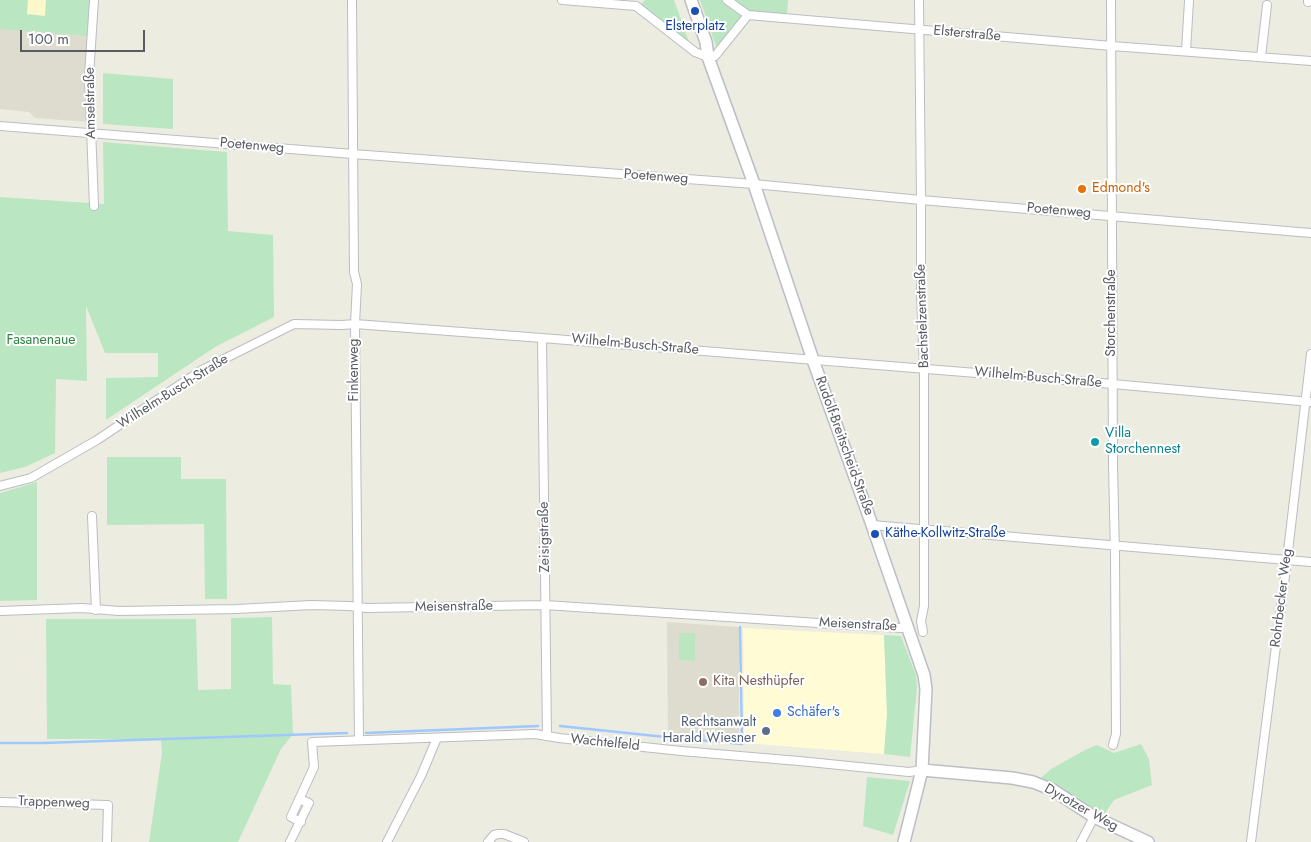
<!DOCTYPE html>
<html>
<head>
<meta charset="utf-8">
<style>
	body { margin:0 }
	#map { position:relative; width:1311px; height:842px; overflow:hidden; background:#edece0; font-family:Jost,sans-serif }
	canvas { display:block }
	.scale { position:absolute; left:20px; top:30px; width:125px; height:22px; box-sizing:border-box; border:2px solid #595c63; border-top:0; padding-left:6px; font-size:15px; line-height:18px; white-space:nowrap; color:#595c63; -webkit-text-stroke:4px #fff; paint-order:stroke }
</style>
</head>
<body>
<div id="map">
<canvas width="1311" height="842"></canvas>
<div class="scale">100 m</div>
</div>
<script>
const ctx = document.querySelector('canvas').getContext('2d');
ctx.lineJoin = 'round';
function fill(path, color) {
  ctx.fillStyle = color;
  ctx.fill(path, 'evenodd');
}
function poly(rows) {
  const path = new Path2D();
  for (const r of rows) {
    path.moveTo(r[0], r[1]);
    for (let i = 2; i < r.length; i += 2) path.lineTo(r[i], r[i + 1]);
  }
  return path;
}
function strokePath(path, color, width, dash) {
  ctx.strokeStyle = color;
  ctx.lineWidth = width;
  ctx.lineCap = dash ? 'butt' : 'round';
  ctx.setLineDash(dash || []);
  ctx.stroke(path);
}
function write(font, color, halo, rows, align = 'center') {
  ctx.font = font + ' Jost,sans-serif';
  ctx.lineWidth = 4;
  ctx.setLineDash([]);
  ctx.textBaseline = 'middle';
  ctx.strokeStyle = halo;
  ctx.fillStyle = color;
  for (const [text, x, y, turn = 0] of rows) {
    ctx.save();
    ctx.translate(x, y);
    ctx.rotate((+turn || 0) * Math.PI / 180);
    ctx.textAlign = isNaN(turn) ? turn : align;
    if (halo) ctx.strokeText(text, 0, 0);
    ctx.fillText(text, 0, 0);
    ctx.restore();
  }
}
fill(poly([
	[743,628,884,635,887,714,884,754,744,743]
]), '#fffbd4');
fill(poly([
	[0,0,91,0,89,36,84,76,89,122,35,118,29,112,0,109],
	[667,622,739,627,739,743,668,736]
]), '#dddccf');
fill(poly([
	[0,0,91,0,88,36,0,29],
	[645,0,674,0,689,42,640,5],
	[700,0,724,0,745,15,717,49],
	[734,0,788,0,787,15,748,11],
	[103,73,173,79,173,129,103,124],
	[103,142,227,152,228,231,273,235,274,317,215,347,106,420,106,378,158,377,158,353,105,353,86,306,87,381,56,379,55,453,25,467,0,473,0,197,104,204],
	[107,457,181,457,181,479,226,479,227,599,205,599,204,524,107,525],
	[37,482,37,600,0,601,0,493],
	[272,617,273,684,291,685,293,734,281,749,238,842,149,842,162,753,161,739,47,739,46,619,196,619,198,690,231,689,231,618],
	[679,633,695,633,695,661,679,660],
	[884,635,901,636,916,675,917,688,910,757,884,754,887,714],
	[1141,744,1149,759,1152,785,1114,800,1103,816,1058,787,1041,778,1051,769,1085,750,1097,745,1114,753],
	[867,777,910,781,893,835,863,826]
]), '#bae7c1');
fill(poly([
	[28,0,46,0,45,16,27,14]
]), '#fdf8cc');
strokePath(poly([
	[560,726,675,738],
	[366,733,538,726],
	[688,739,719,742],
	[0,743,43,743,347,733],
	[731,743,742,744,740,627]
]), '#9fc8ff', 2.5);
const street = poly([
	[94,0,89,76,94,206],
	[352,0,354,272,357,284,355,324,359,740],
	[562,0,636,6],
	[727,0,748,15],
	[919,0,921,200,921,294,924,369,924,606,921,621,923,632],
	[1111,0,1113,465,1115,554,1116,734,1113,745],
	[1308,2,1308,0],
	[636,6,695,52,708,57,715,56,748,15],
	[748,15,1112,46,1311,61],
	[1186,51,1189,1],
	[1261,57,1267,5],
	[0,126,353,154,754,184,921,200,1311,233],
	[542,338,547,736],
	[0,486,31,478,97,440,202,370,294,324,342,325,355,324,542,338,1113,384,1311,402],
	[92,516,96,610],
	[872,525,1311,562],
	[0,611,82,608,119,611,237,609,311,605,349,606,367,608,545,605,833,624,901,628,907,627],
	[0,802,108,805,107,842],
	[301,822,291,817,314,767,312,742,535,734,559,738,681,751,799,761,909,772,922,770],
	[290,842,309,803,299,799],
	[387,842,421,776,437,738],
	[488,842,494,835,499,834,504,834,524,842],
	[1081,842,1094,817],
	[1251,842,1287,560,1311,354]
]);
const secondary = poly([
	[691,0,706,42,708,57,754,184,813,360,872,525,924,675,926,689,922,770,904,842],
	[922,770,1012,778,1033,782,1053,790,1094,817,1148,842]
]);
strokePath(street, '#bbbdc3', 10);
strokePath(secondary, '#bbbec6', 14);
strokePath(street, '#fff', 8);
strokePath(secondary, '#fff', 11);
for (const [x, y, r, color] of [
	[695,11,5,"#1a4fb4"],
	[1082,189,5,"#e8710a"],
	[1095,442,5,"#0f9aa8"],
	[875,534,5,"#1a4fb4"],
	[703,682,5,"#8d6e63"],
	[777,713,5,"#3f7fe0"],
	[766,731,5,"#5c6f8a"]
]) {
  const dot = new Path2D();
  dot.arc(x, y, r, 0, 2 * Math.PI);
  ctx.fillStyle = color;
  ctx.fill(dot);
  strokePath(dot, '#fff', 2);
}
write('14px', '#164399', '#fff', [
	["Elsterplatz",695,27],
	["Käthe-Kollwitz-Straße",885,534,"left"]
]);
write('14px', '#595c63', '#fff', [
	["Elsterstraße",967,34,5],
	["Amselstraße",91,103,-91],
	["Poetenweg",252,146,5],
	["Poetenweg",656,177,4],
	["Poetenweg",1059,211,5],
	["Storchenstraße",1112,313,-90],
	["Bachstelzenstraße",923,316,-92],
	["Wilhelm-Busch-Straße",635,345,5],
	["Finkenweg",355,370,-90],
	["Wilhelm-Busch-Straße",1038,378,5],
	["Wilhelm-Busch-Straße",173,392,-32],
	["Rudolf-Breitscheid-Straße",844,446,70],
	["Zeisigstraße",545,537,-91],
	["Rohrbecker Weg",1282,598,-83],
	["Meisenstraße",454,607,-1],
	["Meisenstraße",858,625,3],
	["Wachtelfeld",605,743,6],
	["Trappenweg",54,803,2],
	["Dyrotzer Weg",1081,808,29]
]);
write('14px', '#c56008', '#fff', [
	["Edmond's",1092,189]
], 'left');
write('14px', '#2e853e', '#fff', [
	["Fasanenaue",41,341]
]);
write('14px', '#0d838f', '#fff', [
	["Villa",1105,434],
	["Storchennest",1105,450]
], 'left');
write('14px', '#785e54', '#fff', [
	["Kita Nesthüpfer",713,682]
], 'left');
write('14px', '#366cbe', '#fff', [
	["Schäfer's",787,713]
], 'left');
write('14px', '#4e5e75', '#fff', [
	["Rechtsanwalt",756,723],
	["Harald Wiesner",756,739]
], 'right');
</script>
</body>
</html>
